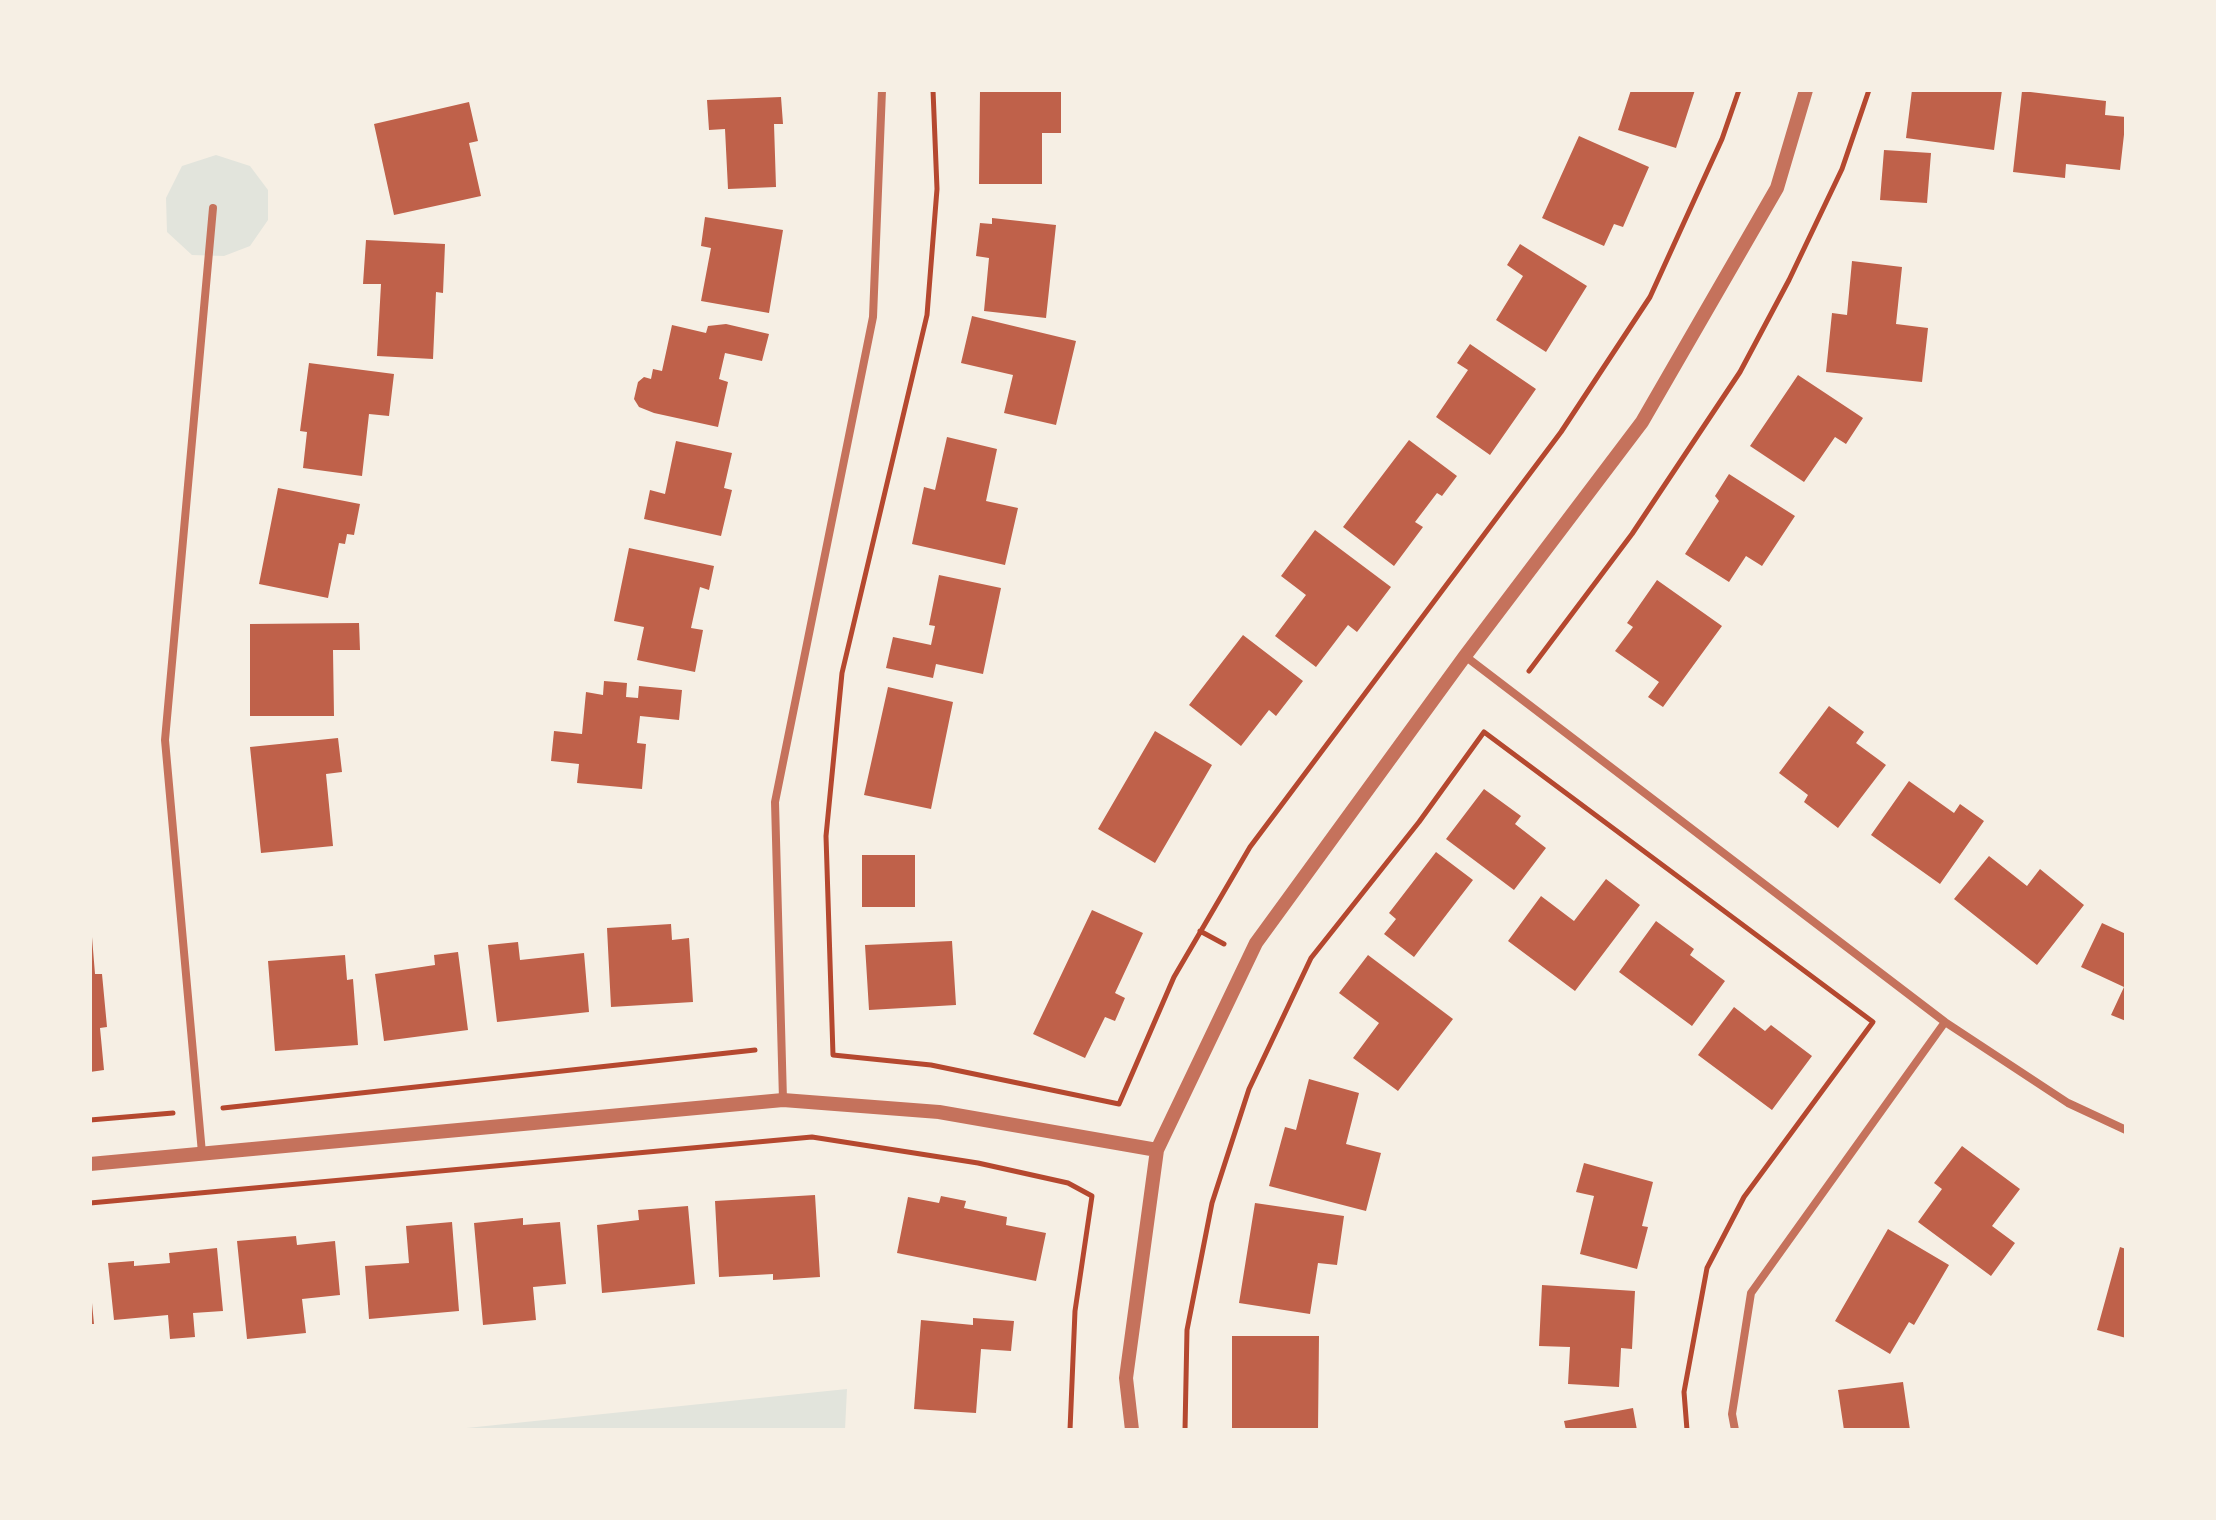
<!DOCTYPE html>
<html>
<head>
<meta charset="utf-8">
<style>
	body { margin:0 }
	#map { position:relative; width:2216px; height:1520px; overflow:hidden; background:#f6efe4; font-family:"IBM Plex Serif",serif }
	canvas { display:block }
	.frame { position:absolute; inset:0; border:92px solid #f6efe4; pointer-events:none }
</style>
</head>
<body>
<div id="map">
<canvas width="2216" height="1520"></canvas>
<div class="frame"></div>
</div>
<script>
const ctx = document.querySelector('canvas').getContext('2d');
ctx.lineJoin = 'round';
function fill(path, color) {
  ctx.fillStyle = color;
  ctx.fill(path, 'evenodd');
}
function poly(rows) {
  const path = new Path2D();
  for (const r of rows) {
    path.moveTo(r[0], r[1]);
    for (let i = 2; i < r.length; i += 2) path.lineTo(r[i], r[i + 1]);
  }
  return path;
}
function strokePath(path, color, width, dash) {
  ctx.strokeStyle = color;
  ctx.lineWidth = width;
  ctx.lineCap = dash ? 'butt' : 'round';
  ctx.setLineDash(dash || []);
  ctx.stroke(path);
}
fill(poly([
	[216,155,250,166,268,190,268,220,250,246,224,256,192,255,167,232,166,198,182,166],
	[847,1389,845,1430,447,1430]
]), '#e2e4dc');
fill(poly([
	[980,90,1061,91,1061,133,1042,133,1042,184,979,184],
	[1631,90,1695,90,1676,148,1618,130],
	[1912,90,2002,90,1994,150,1906,138],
	[2022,91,2106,101,2105,115,2126,117,2120,170,2066,164,2065,178,2013,172],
	[781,97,783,124,774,124,776,187,728,189,725,129,709,130,707,100],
	[469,102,478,141,469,143,481,196,394,215,374,124],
	[1579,136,1649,167,1623,227,1614,224,1604,246,1542,218],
	[1884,150,1931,153,1927,203,1880,200],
	[705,217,783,230,769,313,701,301,711,248,701,246],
	[992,218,1056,225,1046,318,984,311,989,258,976,256,980,223,992,224],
	[366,240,445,244,443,293,436,292,433,359,377,356,381,284,363,284],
	[1520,244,1587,286,1546,352,1496,320,1523,276,1507,265],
	[1852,261,1902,267,1896,324,1928,328,1922,382,1826,372,1832,313,1847,315],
	[972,316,1076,341,1056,425,1004,413,1013,375,961,363],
	[726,324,769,334,762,361,725,353,719,379,728,382,718,427,654,413,639,407,634,399,638,382,644,377,651,379,653,369,662,371,672,325,706,333,708,326],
	[1470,344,1536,389,1490,455,1436,417,1468,370,1457,363],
	[309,363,394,374,389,416,369,414,362,476,303,468,307,432,300,431],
	[1798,375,1863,418,1846,444,1835,437,1804,482,1750,446],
	[947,437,997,449,986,501,1018,508,1005,565,912,544,924,487,935,490],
	[1409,440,1457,476,1442,496,1437,493,1415,522,1423,527,1394,566,1343,527],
	[676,441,732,453,724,488,732,490,721,536,644,519,650,490,665,494],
	[1729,474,1795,516,1762,566,1746,556,1729,582,1685,554,1719,501,1715,496],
	[278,488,360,504,354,535,347,534,345,544,339,543,328,598,259,584],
	[1315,530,1391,587,1357,632,1348,625,1316,667,1275,636,1306,595,1281,576],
	[629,548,714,566,709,590,700,587,691,628,703,630,695,672,637,660,644,627,614,621],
	[939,575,1001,588,983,674,936,664,933,678,886,668,893,637,931,645,935,626,929,625],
	[1657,580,1722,626,1663,707,1648,697,1659,682,1615,651,1633,627,1627,623],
	[359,623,360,650,333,650,334,716,250,716,250,624],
	[1243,635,1303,681,1276,716,1269,710,1241,746,1189,705],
	[604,681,627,683,626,697,638,698,639,686,682,690,679,720,640,716,637,743,646,744,642,789,577,783,579,764,551,761,554,731,582,734,586,692,603,695],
	[888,687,953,702,931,809,864,795],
	[1829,706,1864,732,1856,743,1886,765,1838,828,1804,802,1808,795,1779,773],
	[1155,731,1212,765,1155,863,1098,829],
	[338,738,342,772,326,774,333,846,261,853,250,747],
	[1909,781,1954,813,1960,804,1984,821,1940,884,1871,835],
	[1484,789,1521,816,1515,824,1546,848,1514,890,1446,839],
	[1436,852,1473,880,1414,957,1384,934,1396,919,1389,913],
	[862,855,915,855,915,907,862,907],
	[1989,856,2027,886,2040,869,2084,905,2037,965,1954,899],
	[1606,879,1640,905,1575,991,1508,941,1541,896,1574,921],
	[1092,910,1143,933,1115,993,1125,998,1115,1021,1105,1017,1085,1058,1033,1034],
	[1656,921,1694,949,1690,955,1725,981,1692,1026,1619,972],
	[2102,923,2126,934,2126,1021,2111,1015,2124,987,2081,967],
	[671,924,672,940,689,938,693,1002,611,1007,607,928],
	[90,937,92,937,95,974,102,974,107,1027,100,1028,104,1070,90,1072],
	[952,941,956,1005,869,1010,865,945],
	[518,942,520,960,584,953,589,1012,497,1022,488,945],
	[458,952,468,1030,384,1041,375,974,435,965,434,955],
	[345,955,347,980,353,979,358,1045,275,1051,268,961],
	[1368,955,1453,1019,1398,1091,1353,1058,1379,1023,1339,993],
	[1734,1007,1765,1031,1771,1025,1812,1056,1772,1110,1698,1055],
	[1309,1079,1359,1093,1346,1144,1381,1153,1366,1211,1269,1186,1285,1127,1296,1130],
	[1962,1146,2020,1189,1992,1226,2015,1243,1991,1276,1918,1222,1942,1189,1934,1183],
	[1584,1163,1653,1182,1642,1226,1648,1227,1637,1269,1580,1254,1594,1196,1576,1192],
	[815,1195,820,1277,773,1280,773,1274,719,1277,715,1201],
	[941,1196,966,1201,964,1208,1007,1217,1006,1225,1046,1233,1036,1281,897,1253,908,1197,939,1203],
	[1255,1203,1344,1216,1337,1265,1318,1263,1310,1314,1239,1303],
	[688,1206,695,1284,602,1293,597,1225,639,1220,638,1210],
	[523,1218,523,1225,560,1222,566,1284,533,1287,536,1320,483,1325,474,1223],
	[452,1222,459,1311,369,1319,365,1266,409,1263,406,1226],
	[1888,1229,1949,1265,1914,1325,1909,1322,1890,1354,1835,1321],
	[296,1236,297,1245,335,1241,340,1295,302,1299,306,1333,247,1339,237,1241],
	[2120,1247,2126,1249,2126,1338,2097,1330],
	[217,1248,223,1311,193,1313,195,1337,170,1339,168,1315,114,1320,108,1263,134,1261,134,1266,170,1263,169,1253],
	[1542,1285,1635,1291,1632,1349,1621,1348,1619,1387,1568,1384,1570,1347,1539,1346],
	[90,1303,92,1303,94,1324,90,1324],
	[973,1318,1014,1321,1011,1351,981,1349,976,1413,914,1409,921,1320,973,1325],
	[1232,1336,1319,1336,1318,1430,1232,1430],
	[1903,1382,1910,1430,1844,1430,1838,1390],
	[1633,1408,1637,1430,1566,1430,1564,1421]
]), '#bf614a');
strokePath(poly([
	[933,90,937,189,927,315,842,673,826,836,833,1055,931,1065,1119,1104,1174,977,1250,847,1561,432,1650,297,1722,139,1739,90],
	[1529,671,1632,534,1740,372,1789,280,1842,169,1869,90],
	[1200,931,1224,944],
	[223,1108,755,1050],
	[90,1120,173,1113],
	[90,1203,812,1137,978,1163,1068,1183,1092,1196,1075,1311,1070,1430],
	[1185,1430,1187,1330,1212,1203,1249,1089,1311,958,1419,822,1484,732,1873,1022,1744,1197,1707,1268,1684,1392,1687,1430]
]), '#b5482f', 5);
strokePath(poly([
	[1465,656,1945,1022,2068,1103,2126,1130],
	[783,1100,775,802,873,317,882,90],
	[202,1153,165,740,213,208],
	[1735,1430,1732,1414,1751,1293,1945,1022]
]), '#c5725c', 8);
strokePath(poly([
	[90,1164,783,1100,939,1112,1157,1150],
	[1132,1430,1126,1378,1157,1150,1256,943,1465,656,1642,422,1777,188,1806,90]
]), '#c5725c', 14);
</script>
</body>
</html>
